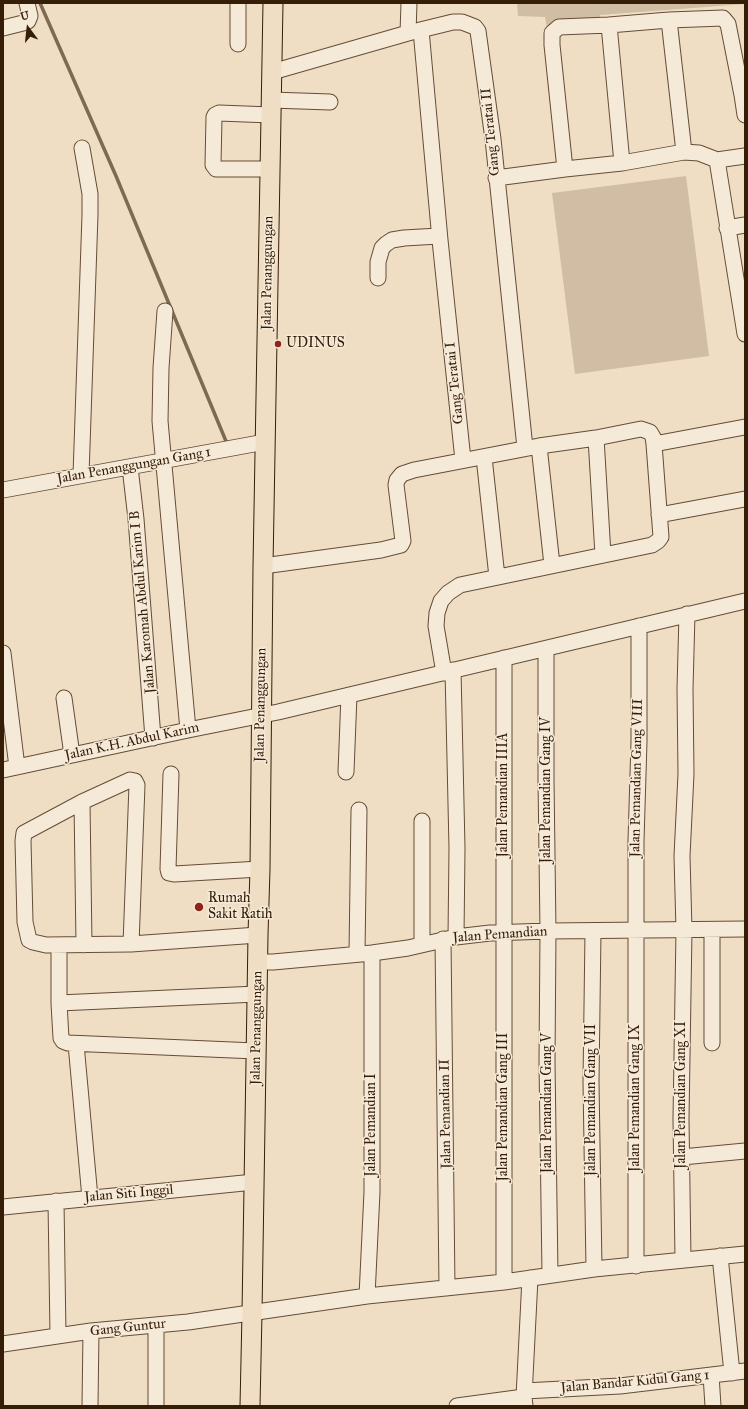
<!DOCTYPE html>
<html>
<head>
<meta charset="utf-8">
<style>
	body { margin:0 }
	#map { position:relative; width:748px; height:1409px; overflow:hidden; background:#efdec3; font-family:"IM FELL Great Primer",serif }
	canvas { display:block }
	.frame { position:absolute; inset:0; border:4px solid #361d08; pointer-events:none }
	.north { position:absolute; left:8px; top:8px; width:40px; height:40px; -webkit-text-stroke:3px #f5ead8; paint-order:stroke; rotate:345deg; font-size:11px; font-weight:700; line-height:16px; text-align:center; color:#361d08 }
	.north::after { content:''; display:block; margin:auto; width:14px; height:18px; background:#361d08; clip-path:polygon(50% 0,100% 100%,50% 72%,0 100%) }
</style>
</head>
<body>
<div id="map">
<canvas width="748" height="1409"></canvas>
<div class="frame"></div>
<div class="north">U</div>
</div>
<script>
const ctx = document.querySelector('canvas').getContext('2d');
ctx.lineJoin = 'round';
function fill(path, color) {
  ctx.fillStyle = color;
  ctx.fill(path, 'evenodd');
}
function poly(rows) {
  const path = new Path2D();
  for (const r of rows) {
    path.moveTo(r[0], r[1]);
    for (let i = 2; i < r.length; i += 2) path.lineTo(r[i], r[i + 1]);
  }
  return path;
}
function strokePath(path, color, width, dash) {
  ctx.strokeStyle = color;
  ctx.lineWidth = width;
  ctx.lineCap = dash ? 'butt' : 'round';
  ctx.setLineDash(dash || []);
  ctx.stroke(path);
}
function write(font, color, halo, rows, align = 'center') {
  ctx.font = font + ' "IM FELL Great Primer",serif';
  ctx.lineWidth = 3;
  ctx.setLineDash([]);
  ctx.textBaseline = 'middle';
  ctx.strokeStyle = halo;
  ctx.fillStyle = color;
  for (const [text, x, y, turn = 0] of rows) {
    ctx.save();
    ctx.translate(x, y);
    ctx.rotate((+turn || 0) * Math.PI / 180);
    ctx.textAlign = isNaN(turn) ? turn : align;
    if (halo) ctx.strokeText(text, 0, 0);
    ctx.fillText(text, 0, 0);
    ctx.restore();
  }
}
fill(poly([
	[517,3,745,3,745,4,600,15,599,29,548,33,545,17,518,16],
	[686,176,709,356,575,374,552,193]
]), '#d0bda3');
strokePath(poly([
	[40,3,116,176,228,446]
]), '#7f6952', 3.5);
const minor = poly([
	[669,20,684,152],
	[609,25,622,163],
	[3,28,23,23,28,21,30,16,27,3],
	[421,30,440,240,463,460],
	[408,33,409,3],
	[238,44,238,3],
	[272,72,408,33,453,22,462,22,475,27,478,31,493,139,525,448],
	[271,100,330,102],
	[745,115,742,95,728,24,723,18,669,20,609,25,559,27,552,33,552,45,565,169,622,163,684,152,699,153,717,160,745,334],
	[717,160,745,156],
	[270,169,216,169,213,165,214,117,215,115,219,113,271,115],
	[496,178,565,169],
	[727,228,745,225],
	[378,278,378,262,382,248,386,244,392,240,404,238,439,236],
	[165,311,161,368,160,421,188,730],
	[596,438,603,555],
	[654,444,745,427],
	[539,446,552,565],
	[484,457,497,577],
	[130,467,136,519,153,738],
	[81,475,90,215,90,194,82,148],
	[3,490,265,442],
	[659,515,745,499],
	[263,566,381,550,401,545,403,541,396,485,397,480,402,474,414,470,539,446,596,438,641,429,650,432,653,437,654,444,661,537,658,541,652,545,460,585,448,593,441,601,437,613,436,626,444,673],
	[546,649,546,779,548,931,547,1062,550,1275],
	[3,653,17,767],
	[504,658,504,1282],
	[453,670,457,848,456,937],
	[64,698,72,755],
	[3,770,188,730,278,712,745,601],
	[346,772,349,695],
	[171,774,168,869,169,873,174,874,260,869],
	[82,802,84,945],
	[593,931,591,1082,594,1269],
	[443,939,447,1288],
	[131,944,137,785,135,781,130,780,82,802,24,833,23,841,25,922,29,940,33,942,46,945,131,944,258,935],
	[422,944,422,821],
	[59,945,59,1003,257,994],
	[357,954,359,810],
	[258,962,273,962,372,953,408,948,456,937,490,933,548,931,745,929],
	[59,1003,61,1038,63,1041,68,1043,256,1051],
	[712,1043,712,930],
	[76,1044,90,1198],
	[682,1157,745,1151],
	[56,1201,58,1336],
	[3,1207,254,1182],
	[720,1256,732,1373],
	[683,1260,681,1119,684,930,682,856,686,774,685,689,687,614],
	[636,1266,636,841,639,741,639,626],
	[367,1296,372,1192,372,953],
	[3,1344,91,1331,188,1322,367,1296,504,1282,594,1269,745,1254],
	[711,1375,713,1406],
	[524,1391,620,1386,745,1371],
	[90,1406,91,1331],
	[156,1406,156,1325],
	[457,1406,524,1397],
	[525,1406,524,1397,530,1278]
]);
const major = poly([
	[250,1406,252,1313,258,935,260,869,263,566,273,3]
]);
strokePath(minor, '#644d37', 17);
strokePath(major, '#361d08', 21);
strokePath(minor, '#f5ead8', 15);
strokePath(major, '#efdec3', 19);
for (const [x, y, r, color] of [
	[278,344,4,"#8f2418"],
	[199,907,5,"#8f2418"]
]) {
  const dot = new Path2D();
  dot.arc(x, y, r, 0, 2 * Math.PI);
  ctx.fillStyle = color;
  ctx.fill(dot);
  strokePath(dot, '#f5ead8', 1.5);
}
write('14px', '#361d08', '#f5ead8', [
	["Gang Teratai II",491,132,-96],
	["Jalan Penanggungan",268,273,-89],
	["Gang Teratai I",455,383,-96],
	["Jalan Penanggungan Gang 1",134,466,-10],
	["Jalan Karomah Abdul Karim I B",143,602,-95],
	["Jalan Penanggungan",261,705,-89],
	["Jalan K.H. Abdul Karim",132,742,-12],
	["Jalan Pemandian Gang VIII",637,778,-89],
	["Jalan Pemandian Gang IV",547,790,-90],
	["Jalan Pemandian IIIA",504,795,-90],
	["Jalan Pemandian",500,935,-4],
	["Jalan Penanggungan",257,1028,-89],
	["Jalan Pemandian Gang XI",682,1095,-90],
	["Jalan Pemandian Gang IX",636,1098,-90],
	["Jalan Pemandian Gang VII",592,1100,-90],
	["Jalan Pemandian Gang V",548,1103,-90],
	["Jalan Pemandian Gang III",504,1107,-90],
	["Jalan Pemandian II",446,1114,-91],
	["Jalan Pemandian I",372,1125,-90],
	["Jalan Siti Inggil",129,1194,-5],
	["Gang Guntur",128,1328,-6],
	["Jalan Bandar Kidul Gang 1",635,1382,-5]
]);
write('14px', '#361d08', '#f5ead8', [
	["UDINUS",286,344],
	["Rumah",208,899],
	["Sakit Ratih",208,915]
], 'left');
</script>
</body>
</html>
